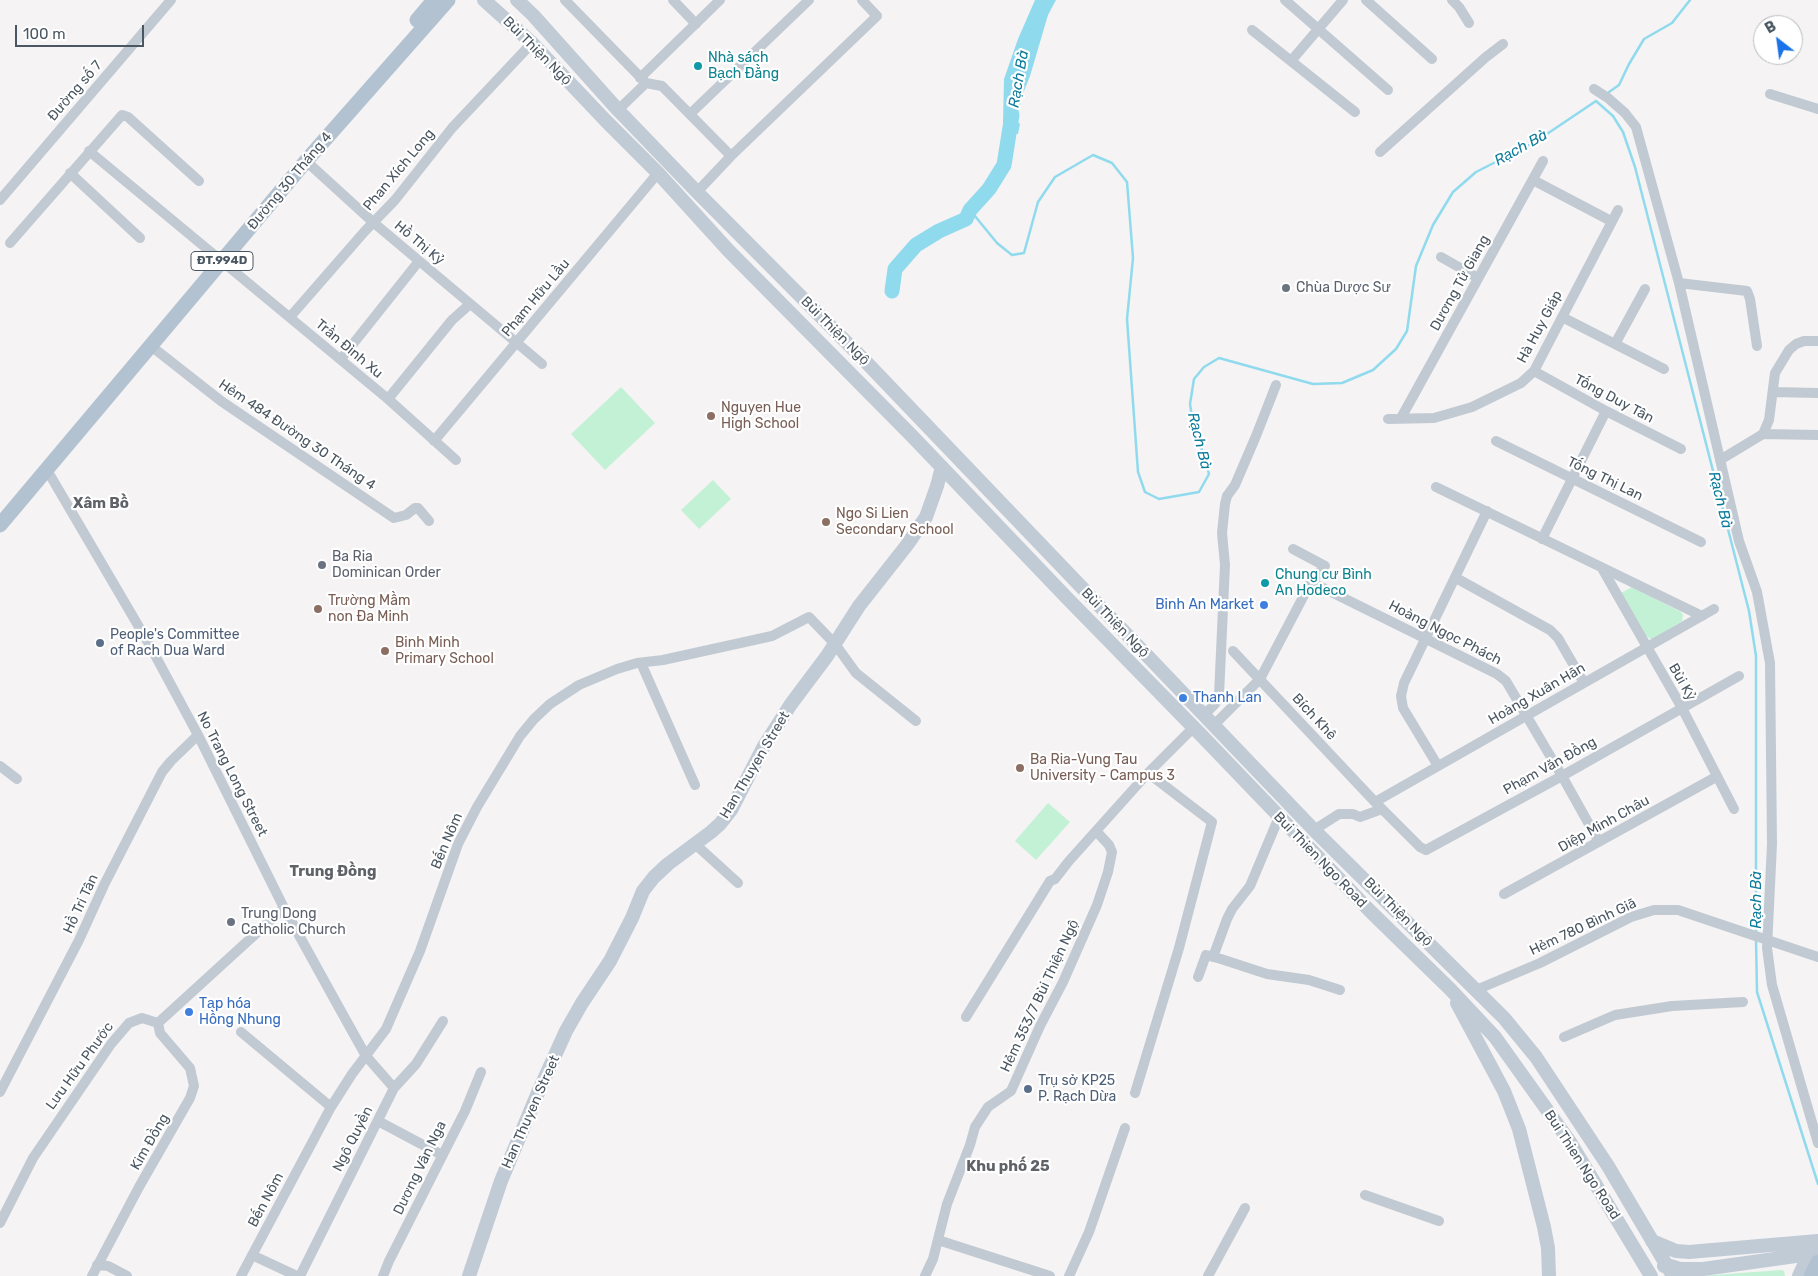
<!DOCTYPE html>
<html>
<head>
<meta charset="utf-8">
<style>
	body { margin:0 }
	#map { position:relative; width:1818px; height:1276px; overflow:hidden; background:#f5f3f3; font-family:Rubik,sans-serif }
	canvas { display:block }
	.north { position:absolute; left:1753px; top:15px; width:50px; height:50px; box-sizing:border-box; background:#fff; border:1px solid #b7bbc0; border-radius:50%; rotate:330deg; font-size:14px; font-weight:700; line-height:20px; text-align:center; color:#4a5661 }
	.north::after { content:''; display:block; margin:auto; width:18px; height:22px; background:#1a73e8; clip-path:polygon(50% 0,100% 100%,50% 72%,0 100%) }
	.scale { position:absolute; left:15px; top:25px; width:129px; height:22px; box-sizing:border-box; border:2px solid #4a5661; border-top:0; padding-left:6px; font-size:15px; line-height:18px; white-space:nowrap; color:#4a5661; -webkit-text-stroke:4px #fff; paint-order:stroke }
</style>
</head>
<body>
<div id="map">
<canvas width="1818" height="1276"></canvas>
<div class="north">B</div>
<div class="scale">100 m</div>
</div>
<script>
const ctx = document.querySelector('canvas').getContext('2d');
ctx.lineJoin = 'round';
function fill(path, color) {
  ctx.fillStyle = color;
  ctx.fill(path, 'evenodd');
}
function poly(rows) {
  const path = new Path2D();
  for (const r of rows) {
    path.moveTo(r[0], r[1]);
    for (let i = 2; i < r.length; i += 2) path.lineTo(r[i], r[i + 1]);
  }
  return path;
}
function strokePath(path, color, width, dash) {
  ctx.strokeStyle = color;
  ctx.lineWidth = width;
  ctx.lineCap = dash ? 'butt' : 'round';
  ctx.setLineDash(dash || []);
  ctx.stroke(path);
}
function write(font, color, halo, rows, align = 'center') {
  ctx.font = font + ' Rubik,sans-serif';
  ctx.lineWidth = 4.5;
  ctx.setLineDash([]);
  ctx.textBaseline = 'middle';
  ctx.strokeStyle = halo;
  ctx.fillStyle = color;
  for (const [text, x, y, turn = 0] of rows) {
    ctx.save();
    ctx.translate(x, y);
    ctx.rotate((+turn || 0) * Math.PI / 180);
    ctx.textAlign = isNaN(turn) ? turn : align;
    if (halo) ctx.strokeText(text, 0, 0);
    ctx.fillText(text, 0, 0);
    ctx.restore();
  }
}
fill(poly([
	[621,387,655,423,605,470,571,434],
	[713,480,731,499,699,529,681,510],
	[1632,587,1681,612,1683,615,1682,621,1652,640,1645,635,1621,593],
	[1048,803,1070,822,1036,860,1015,841],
	[1782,1270,1784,1271,1785,1276,1700,1276]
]), '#c3f1d5');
fill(poly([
	[1035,0,1056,0,1048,15,1030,76,1024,91,1018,113,1017,121,1020,124,1018,134,1005,132,1003,122,1004,79,1018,39]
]), '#90daee');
strokePath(poly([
	[1609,92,1619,85,1629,64,1644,39,1672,23,1690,0],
	[970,210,997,243,1012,255,1024,253,1038,202,1055,177,1093,155,1112,163,1127,182,1133,258,1127,319,1138,472,1145,492,1159,499,1199,492,1209,474,1192,417,1190,404,1194,379,1204,367,1219,358,1313,384,1342,383,1373,370,1396,349,1407,331,1416,266,1433,225,1453,192,1476,172,1535,142,1596,101,1613,116,1623,132,1635,167,1749,611,1756,656,1756,934],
	[1756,939,1757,992,1818,1184]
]), '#90daee', 2.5);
strokePath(poly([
	[892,291,895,269,916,245,939,231,966,219,970,210,989,189,1004,165,1012,115]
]), '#90daee', 15);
strokePath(poly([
	[565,0,646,83],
	[673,0,696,24],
	[1285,0,1388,90],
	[1366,0,1432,59],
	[1452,0,1459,7,1469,23],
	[1252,30,1355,112],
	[1291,61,1343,0],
	[640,78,720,0],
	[1594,89,1608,98,1625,113,1636,127,1679,283,1739,541,1757,592,1770,663,1772,844,1767,948,1772,985,1818,1143],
	[1770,94,1818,109],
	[618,110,646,83,662,86,731,156],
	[690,114,809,0],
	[89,151,388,399,456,460],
	[1380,152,1486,57,1503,44],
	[306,161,374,223,542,364],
	[70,173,140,238],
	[1533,180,1611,221],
	[697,192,731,156,877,16,862,0],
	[0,200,171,0],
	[10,243,122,115,128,117,199,181],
	[1441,257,1478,278],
	[1679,283,1747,291,1750,299,1757,346],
	[290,317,365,231,395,200,452,128,532,43],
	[1562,317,1664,369],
	[1615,344,1645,289],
	[151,346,221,401,394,518,406,515,415,508,418,508,429,521],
	[341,359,419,261],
	[1534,371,1606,411,1681,449],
	[1773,392,1818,393],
	[388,399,452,320,470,304],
	[1401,418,1543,161],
	[1388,419,1434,418,1472,407,1521,383,1534,371,1618,210],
	[1763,434,1818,435],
	[434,441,658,173],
	[1496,441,1701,542],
	[1720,460,1763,434,1769,420,1775,373,1789,350,1796,344,1804,341,1818,341],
	[47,470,149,644,198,735,284,908,337,1004,366,1056,394,1088],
	[1436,487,1702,616],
	[1542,539,1606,411],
	[1603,570,1682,708,1734,809],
	[1456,578,1550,630,1558,638,1584,683],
	[1311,582,1497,674,1506,681,1562,776,1599,842],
	[1233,651,1375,802,1420,847,1426,850,1562,776,1739,676],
	[641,663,695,785],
	[1204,715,1215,704,1219,695,1225,565,1222,533,1225,504,1227,496,1235,485,1256,436,1276,385],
	[1214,725,1260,679,1311,582,1325,566,1293,549],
	[0,766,17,779],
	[1438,766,1403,708,1401,696,1404,683,1487,511],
	[1375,802,1714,609],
	[1314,830,1339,814,1353,814,1360,817,1382,809],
	[695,844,738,883],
	[1504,894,1716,777],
	[1213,957,1227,919,1232,909,1250,886,1279,817],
	[1198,977,1206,955,1221,959,1267,974,1309,980,1340,990],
	[1476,990,1540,963,1631,917,1654,910,1678,910,1818,957],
	[966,1017,1050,881,1055,879,1069,861,1148,773,1193,728],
	[241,1032,331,1107],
	[1564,1037,1615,1015,1672,1006,1743,1002],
	[0,1092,79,940,105,883,162,772,171,761,198,735],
	[1135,1093,1179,948,1212,822,1148,773],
	[378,1121,442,1155],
	[1365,1195,1439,1221],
	[0,1223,33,1158,111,1044,129,1023,142,1018,158,1023,284,908],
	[938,1240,1050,1276],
	[252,1255,297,1276],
	[97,1265,108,1266,127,1276],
	[92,1276,139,1187,190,1098,194,1086,190,1068,160,1033,158,1023],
	[241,1276,331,1107,352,1074,386,1029,420,951,458,844,477,807,520,736,534,719,550,704,579,685,617,669,637,663,663,660,772,636,809,617,835,644,856,673,916,721],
	[300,1276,394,1088,416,1064,443,1021],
	[383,1276,389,1261,465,1111,481,1072],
	[925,1276,933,1259,947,1204,970,1145,975,1127,988,1107,1011,1091,1040,1026,1063,982,1097,905,1108,872,1112,852,1109,845,1096,831],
	[1069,1276,1089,1232,1125,1128],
	[1208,1276,1245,1208]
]), '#c1cad2', 10);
strokePath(poly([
	[484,0,532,43,606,121,658,173,728,250,912,436,1067,598,1203,737,1370,911,1450,989,1495,1037,1570,1142,1651,1276],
	[517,0,533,15,618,110,697,192,866,362,1314,830,1504,1018,1536,1057,1608,1166,1673,1276],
	[1457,1003,1504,1091,1519,1129,1544,1227,1548,1248,1549,1276],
	[1652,1241,1676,1251,1689,1252,1818,1241],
	[1664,1266,1667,1265,1680,1269,1703,1269,1818,1253],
	[469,1276,501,1181,537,1095,566,1031,582,1003,610,961,632,918,643,891,654,877,668,864,711,832,720,824,731,810,764,746,791,704,827,656,859,606,907,545,926,517,937,486,942,467],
	[1799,1276,1812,1248]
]), '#c1cbd6', 14);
strokePath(poly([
	[417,20,434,0],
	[0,525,306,161,448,0],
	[1811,1276,1818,1262]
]), '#b3c2d1', 15);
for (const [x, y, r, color] of [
	[698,66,5,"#0f9aa8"],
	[1286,288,5,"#6b7280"],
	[711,416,5,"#8d6e63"],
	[826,522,5,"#8d6e63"],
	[322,565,5,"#6b7280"],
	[1265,583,5,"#0f9aa8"],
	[1264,605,5,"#3f7fe0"],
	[318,609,5,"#8d6e63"],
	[100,643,5,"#5c6f8a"],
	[385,651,5,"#8d6e63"],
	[1183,698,5,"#3f7fe0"],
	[1020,768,5,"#8d6e63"],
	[231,922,5,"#6b7280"],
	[189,1012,5,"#3f7fe0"],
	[1028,1089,5,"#5c6f8a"]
]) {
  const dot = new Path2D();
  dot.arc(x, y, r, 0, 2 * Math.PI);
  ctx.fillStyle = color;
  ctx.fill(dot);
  strokePath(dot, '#fff', 2);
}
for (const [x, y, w] of [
	[222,261,62]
]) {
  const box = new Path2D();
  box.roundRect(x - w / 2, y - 9.5, w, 19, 4);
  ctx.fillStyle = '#fff';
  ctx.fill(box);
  strokePath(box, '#4a5661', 1);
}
write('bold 12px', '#4a5661', null, [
	["ĐT.994D",222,261]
]);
write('14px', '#4a5661', '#fff', [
	["Bùi Thiện Ngộ",537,51,45],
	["Đường số 7",75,91,-49],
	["Phan Xích Long",399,170,-50],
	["Đường 30 Tháng 4",290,181,-50],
	["Hồ Thị Kỷ",419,243,40],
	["Dương Tử Giang",1460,283,-61],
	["Phạm Hữu Lầu",536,298,-50],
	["Hà Huy Giáp",1540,327,-62],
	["Bùi Thiện Ngộ",835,331,45],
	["Trần Đình Xu",349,349,40],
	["Tống Duy Tân",1614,399,28],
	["Hẻm 484 Đường 30 Tháng 4",297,435,34],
	["Tống Thị Lan",1605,479,26],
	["Bùi Thiện Ngộ",1115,623,46],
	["Hoàng Ngọc Phách",1445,633,27],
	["Bùi Kỷ",1682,682,60],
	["Hoàng Xuân Hãn",1537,694,-30],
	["Bích Khê",1314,717,47],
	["Han Thuyen Street",755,765,-59],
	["Phạm Văn Đồng",1550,766,-29],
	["No Trang Long Street",232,774,63],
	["Diệp Minh Châu",1604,824,-29],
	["Bến Nôm",447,841,-67],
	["Bui Thien Ngo Road",1320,860,46],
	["Hồ Tri Tân",81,904,-65],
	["Bùi Thiện Ngộ",1398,912,45],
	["Hẻm 780 Bình Giã",1583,927,-25],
	["Hẻm 353/7 Bùi Thiện Ngộ",1040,996,-65],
	["Lưu Hữu Phước",80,1066,-54],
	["Han Thuyen Street",531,1112,-66],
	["Ngô Quyền",353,1139,-63],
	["Kim Đồng",150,1142,-60],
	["Bui Thien Ngo Road",1582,1165,57],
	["Dương Vân Nga",420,1168,-64],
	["Bến Nôm",266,1200,-62]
]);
write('14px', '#0d838f', '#fff', [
	["Nhà sách",708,58],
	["Bạch Đằng",708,74],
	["Chung cư Bình",1275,575],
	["An Hodeco",1275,591]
], 'left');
write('14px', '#5b616d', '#fff', [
	["Chùa Dược Sư",1296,288],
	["Ba Ria",332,557],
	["Dominican Order",332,573],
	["Trung Dong",241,914],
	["Catholic Church",241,930]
], 'left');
write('14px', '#785e54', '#fff', [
	["Nguyen Hue",721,408],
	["High School",721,424],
	["Ngo Si Lien",836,514],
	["Secondary School",836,530],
	["Trường Mầm",328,601],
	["non Đa Minh",328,617],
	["Binh Minh",395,643],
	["Primary School",395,659],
	["Ba Ria-Vung Tau",1030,760],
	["University - Campus 3",1030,776]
], 'left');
write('14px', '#366cbe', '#fff', [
	["Binh An Market",1254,605,"right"],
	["Thanh Lan",1193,698],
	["Tạp hóa",199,1004],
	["Hồng Nhung",199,1020]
], 'left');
write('14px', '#4e5e75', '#fff', [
	["People's Committee",110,635],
	["of Rach Dua Ward",110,651],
	["Trụ sở KP25",1038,1081],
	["P. Rạch Dừa",1038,1097]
], 'left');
write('italic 15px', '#0c7c9b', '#fff', [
	["Rạch Bà",1019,79,-80],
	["Rạch Bà",1521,148,-29],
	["Rạch Bà",1199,441,76],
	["Rạch Bà",1720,500,76],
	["Rạch Bà",1757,900,-90]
]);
write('bold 15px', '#5f6368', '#fff', [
	["Xâm Bồ",101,504],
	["Trung Đồng",333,872],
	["Khu phố 25",1008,1167]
]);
</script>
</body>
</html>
